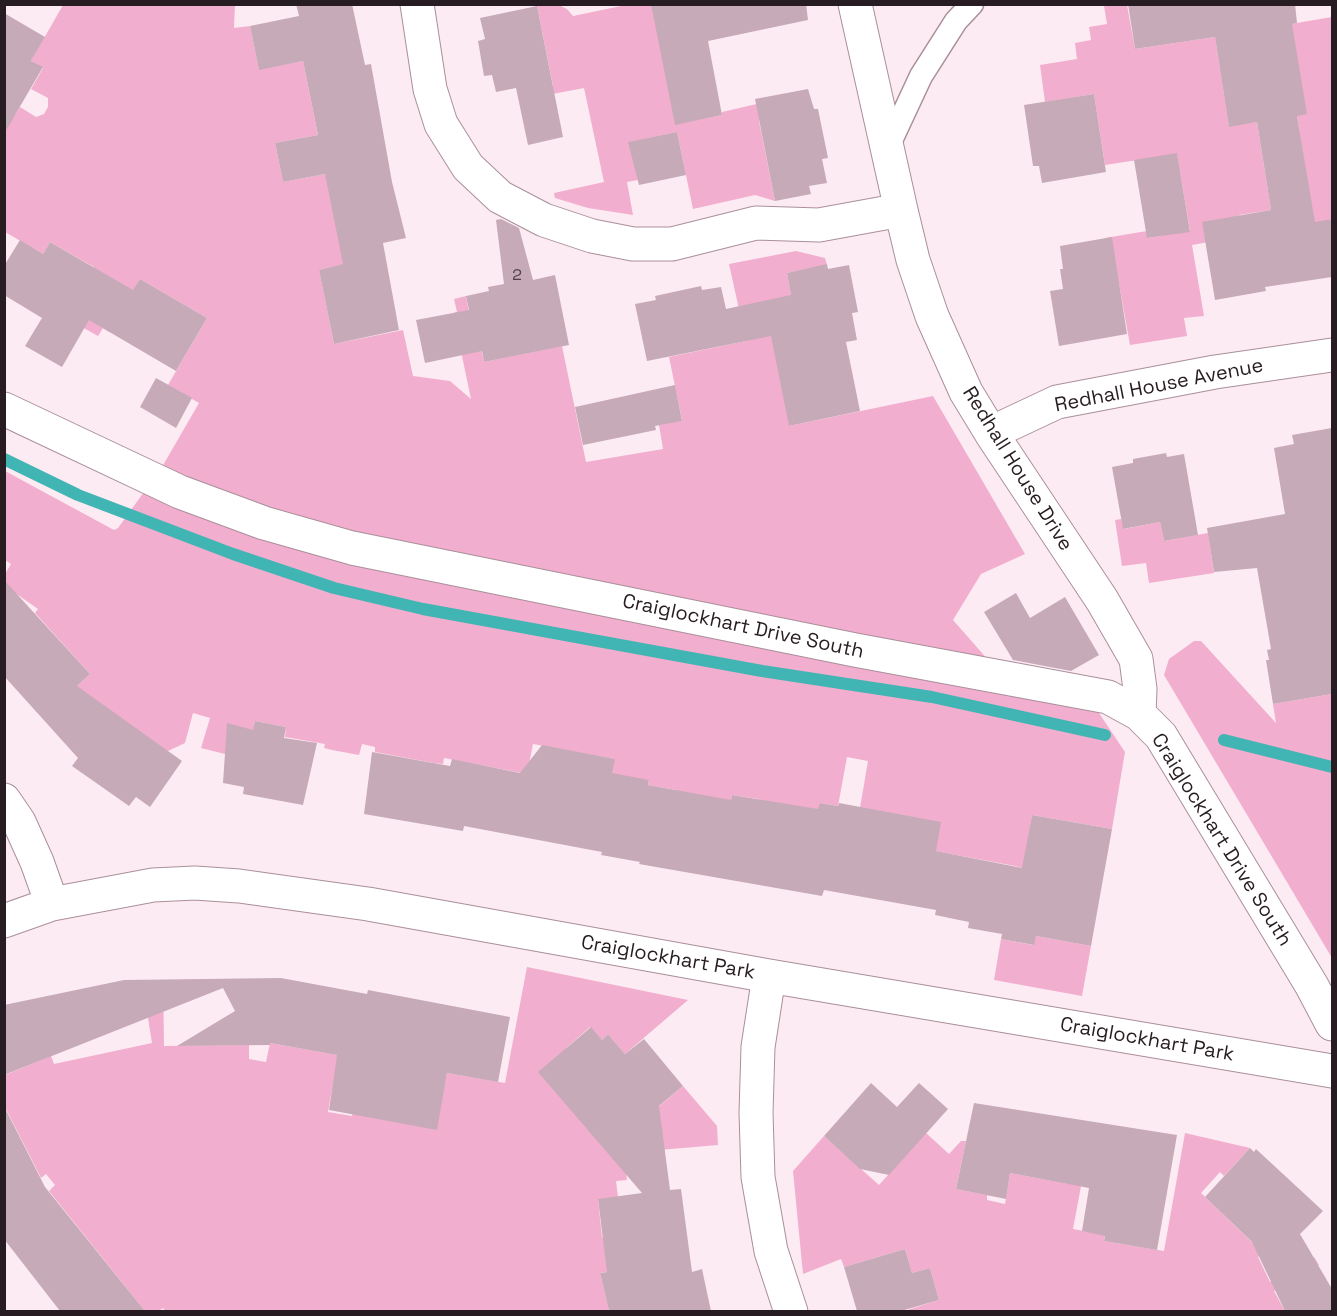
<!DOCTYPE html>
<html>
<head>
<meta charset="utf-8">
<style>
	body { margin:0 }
	#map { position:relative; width:1337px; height:1316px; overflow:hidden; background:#fdebf3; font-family:"Space Grotesk",sans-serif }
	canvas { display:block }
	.frame { position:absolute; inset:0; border:6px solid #271c21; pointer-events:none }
</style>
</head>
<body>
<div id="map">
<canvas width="1337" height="1316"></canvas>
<div class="frame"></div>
</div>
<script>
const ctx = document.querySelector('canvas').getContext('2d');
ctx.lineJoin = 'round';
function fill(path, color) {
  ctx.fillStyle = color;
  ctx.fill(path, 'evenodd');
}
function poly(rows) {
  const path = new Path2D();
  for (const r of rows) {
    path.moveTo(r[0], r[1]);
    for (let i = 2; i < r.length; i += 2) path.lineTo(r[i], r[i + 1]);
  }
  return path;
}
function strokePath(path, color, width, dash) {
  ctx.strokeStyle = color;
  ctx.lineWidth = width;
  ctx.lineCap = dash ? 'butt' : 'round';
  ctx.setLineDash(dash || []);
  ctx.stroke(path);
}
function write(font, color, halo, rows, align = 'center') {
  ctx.font = font + ' "Space Grotesk",sans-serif';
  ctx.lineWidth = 5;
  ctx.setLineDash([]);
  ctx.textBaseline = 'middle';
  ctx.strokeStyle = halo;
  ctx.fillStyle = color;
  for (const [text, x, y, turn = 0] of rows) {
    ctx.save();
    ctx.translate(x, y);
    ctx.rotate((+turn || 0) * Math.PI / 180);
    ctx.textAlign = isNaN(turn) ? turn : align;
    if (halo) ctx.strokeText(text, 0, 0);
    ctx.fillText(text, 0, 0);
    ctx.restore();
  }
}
fill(poly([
	[734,4,707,38,676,124,722,115,722,112,761,103,759,121,775,201,755,195,693,209,677,132,630,142,638,180,627,182,633,215,588,208,555,198,554,193,604,182,584,88,542,96,553,86,537,6,559,5,567,9,573,16,626,5],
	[63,5,235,5,234,28,250,26,259,69,303,61,318,135,275,143,283,182,325,174,367,259,319,270,334,344,403,330,413,376,450,381,471,399,453,313,457,312,454,299,466,296,475,345,480,344,484,362,562,346,586,462,663,449,659,425,682,420,669,357,746,341,729,264,796,251,825,258,827,265,787,273,801,350,789,426,933,396,1025,554,981,574,953,620,1011,686,1099,713,1125,752,1112,829,1032,815,1027,844,1047,847,1063,879,1015,866,935,851,856,831,868,761,847,757,838,806,820,803,816,823,758,799,732,795,728,814,674,805,676,790,648,785,649,780,608,793,614,759,533,744,527,774,444,758,443,764,434,763,375,752,375,747,362,744,359,755,332,750,324,748,325,744,285,737,286,727,255,721,253,732,225,754,201,748,210,718,193,713,185,743,168,751,67,695,90,674,35,613,38,609,5,586,5,574,11,564,5,560,5,471,114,530,118,528,162,467,199,403,168,385,207,318,140,279,109,332,103,328,98,336,82,327,94,267,50,242,43,254,5,232,5,109,15,115,20,107,36,117,44,114,48,107,48,98,31,89,43,68,31,61],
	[1117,5,1127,5,1135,49,1215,37,1229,126,1257,122,1271,210,1239,215,1242,236,1192,245,1204,316,1184,318,1187,336,1130,345,1115,261,1108,261,1105,238,1147,231,1148,238,1190,231,1177,154,1105,165,1094,94,1045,102,1040,65,1077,59,1075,43,1091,40,1089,27,1107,24,1104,6],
	[1332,17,1332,219,1328,220,1332,260,1320,262,1297,116,1291,24],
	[1121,519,1124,529,1160,522,1164,541,1208,533,1214,573,1149,583,1146,563,1122,566,1115,520],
	[1194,641,1201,641,1276,723,1273,704,1332,694,1332,958,1164,675,1169,659],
	[1036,936,1091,946,1082,996,994,980,1001,939,1033,945],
	[527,967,688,1000,625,1054,608,1034,602,1040,590,1027,566,1048,577,1062,607,1151,683,1086,717,1126,718,1145,624,1153,627,1180,616,1181,618,1197,598,1200,602,1237,626,1268,600,1273,609,1311,166,1312,163,1308,159,1311,145,1311,49,1191,55,1185,46,1174,41,1178,5,1107,5,1075,51,1056,54,1064,152,1043,142,980,163,980,164,1046,249,1045,249,1059,266,1062,270,1043,338,1055,328,1112,352,1116,359,1077,436,1130,447,1073,505,1083],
	[1093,1122,1073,1229,1105,1235,1104,1241,1164,1251,1185,1133,1250,1148,1224,1176,1220,1172,1201,1193,1264,1254,1258,1257,1270,1282,1314,1257,1319,1265,1274,1291,1285,1311,904,1311,939,1300,930,1268,912,1273,905,1249,844,1267,841,1259,803,1274,793,1171,824,1136,879,1185,926,1133,949,1154,961,1141,966,1141,956,1189,987,1195,987,1200,1005,1204,1010,1173,1069,1184]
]), '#f2aece');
strokePath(poly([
	[4,459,78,495,233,554,334,588,423,609,762,671,932,697,1105,735],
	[1224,740,1332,767]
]), '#41b5b3', 12);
fill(poly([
	[296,4,352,4,365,65,371,64,392,182,406,238,383,243,399,330,334,344,319,270,343,264,325,174,283,182,275,143,318,135,303,61,259,70,250,26,299,16],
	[651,4,806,4,808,20,708,41,722,115,675,125],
	[1128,4,1295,4,1297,23,1292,24,1307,114,1297,116,1315,222,1332,219,1332,277,1265,287,1266,291,1215,300,1202,222,1271,210,1257,122,1229,127,1215,37,1135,49],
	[537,6,563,137,528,145,516,88,496,92,492,75,484,76,478,41,485,39,480,18],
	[4,13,45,37,31,61,43,67,4,134],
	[808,89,814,109,818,109,828,158,822,159,827,183,809,186,811,194,775,201,755,99],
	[1094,94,1106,172,1042,183,1039,166,1033,166,1024,105],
	[677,132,686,175,639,185,628,142],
	[1177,153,1190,232,1147,238,1134,160],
	[501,219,519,228,533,280,555,275,569,345,484,362,482,351,425,363,416,320,469,310,466,296,489,291,488,287,504,284,496,220],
	[1112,237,1127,334,1059,346,1050,291,1063,289,1060,269,1063,269,1060,246],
	[20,240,43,254,50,242,133,290,140,279,207,318,176,371,89,320,62,367,25,346,42,318,4,295,4,266],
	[827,264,828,269,849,265,858,312,852,313,857,340,846,342,860,411,789,426,771,336,647,361,635,304,656,300,655,296,701,286,702,290,721,287,726,309,791,295,787,273],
	[156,378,192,398,176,428,140,407],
	[675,385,682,421,655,426,656,430,583,445,575,407],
	[1332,428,1332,694,1273,704,1266,660,1269,660,1267,650,1271,649,1257,568,1214,572,1207,528,1285,514,1274,448,1294,444,1292,435],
	[1166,453,1167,457,1184,454,1198,535,1164,541,1160,522,1123,529,1112,467,1133,463,1133,459],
	[4,580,90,674,77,686,182,761,150,807,136,797,129,806,72,766,78,758,4,676],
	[1016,593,1030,618,1065,597,1099,655,1071,671,1013,660,984,612],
	[255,721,286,727,284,738,317,743,303,805,243,794,244,787,223,783,227,723,253,730],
	[542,745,615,759,612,773,649,780,648,785,731,800,732,795,818,809,820,803,838,806,839,803,941,822,936,851,1022,868,1032,815,1112,829,1091,946,1036,936,1034,945,1001,939,1002,934,968,928,969,922,935,915,936,910,824,890,822,896,639,864,640,862,601,855,602,852,464,826,463,831,364,814,372,752,450,766,452,759,520,773],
	[281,978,367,994,368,990,510,1017,498,1082,447,1073,437,1130,329,1110,337,1055,270,1043,270,1045,177,1046,235,1011,223,988,4,1075,4,1005,124,980],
	[591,1027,602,1040,608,1034,625,1054,644,1039,683,1086,659,1106,670,1190,681,1189,692,1272,702,1269,711,1311,609,1311,600,1273,607,1272,598,1199,642,1193,538,1072],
	[871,1083,897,1107,919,1083,948,1109,889,1175,860,1169,824,1136],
	[974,1103,1177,1135,1157,1250,1104,1241,1105,1236,1082,1231,1089,1188,1010,1173,1006,1199,956,1189],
	[4,1106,45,1187,145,1311,60,1311,4,1239],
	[1250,1148,1254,1152,1256,1149,1323,1211,1300,1234,1332,1289,1332,1311,1285,1311,1252,1242,1205,1197],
	[905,1249,912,1273,930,1268,939,1300,901,1311,857,1311,844,1267]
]), '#c7aab7');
const lane = poly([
	[887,149,921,76,956,21,972,4]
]);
const street = poly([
	[417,4,430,89,441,124,468,167,500,197,544,220,592,236,633,244,672,244,756,223,819,225,901,210],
	[855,4,901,210,913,260,932,316,966,392,991,433,1102,600,1136,659,1140,689,1139,714],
	[4,409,180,492,264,523,352,548,855,650,1108,697,1139,714,1161,736,1312,986,1332,1024],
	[991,433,1057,402,1215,372,1332,355],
	[4,800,19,822,37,862,52,904],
	[4,921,52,904,153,885,195,883,239,886,368,904,769,976,1332,1071],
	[769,976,758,1047,756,1113,758,1177,771,1251,791,1312]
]);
strokePath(lane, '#aa8f9b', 25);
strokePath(street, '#aa8f9b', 35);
strokePath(lane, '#fff', 22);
strokePath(street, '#fff', 33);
write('16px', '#4f4046', null, [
	["2",517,276]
]);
write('20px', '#271c21', '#fff', [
	["Redhall House Avenue",1159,386,-11],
	["Redhall House Drive",1017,469,58],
	["Craiglockhart Drive South",743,627,12],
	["Craiglockhart Drive South",1221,840,58],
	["Craiglockhart Park",668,958,10],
	["Craiglockhart Park",1147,1040,10]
]);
</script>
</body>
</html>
